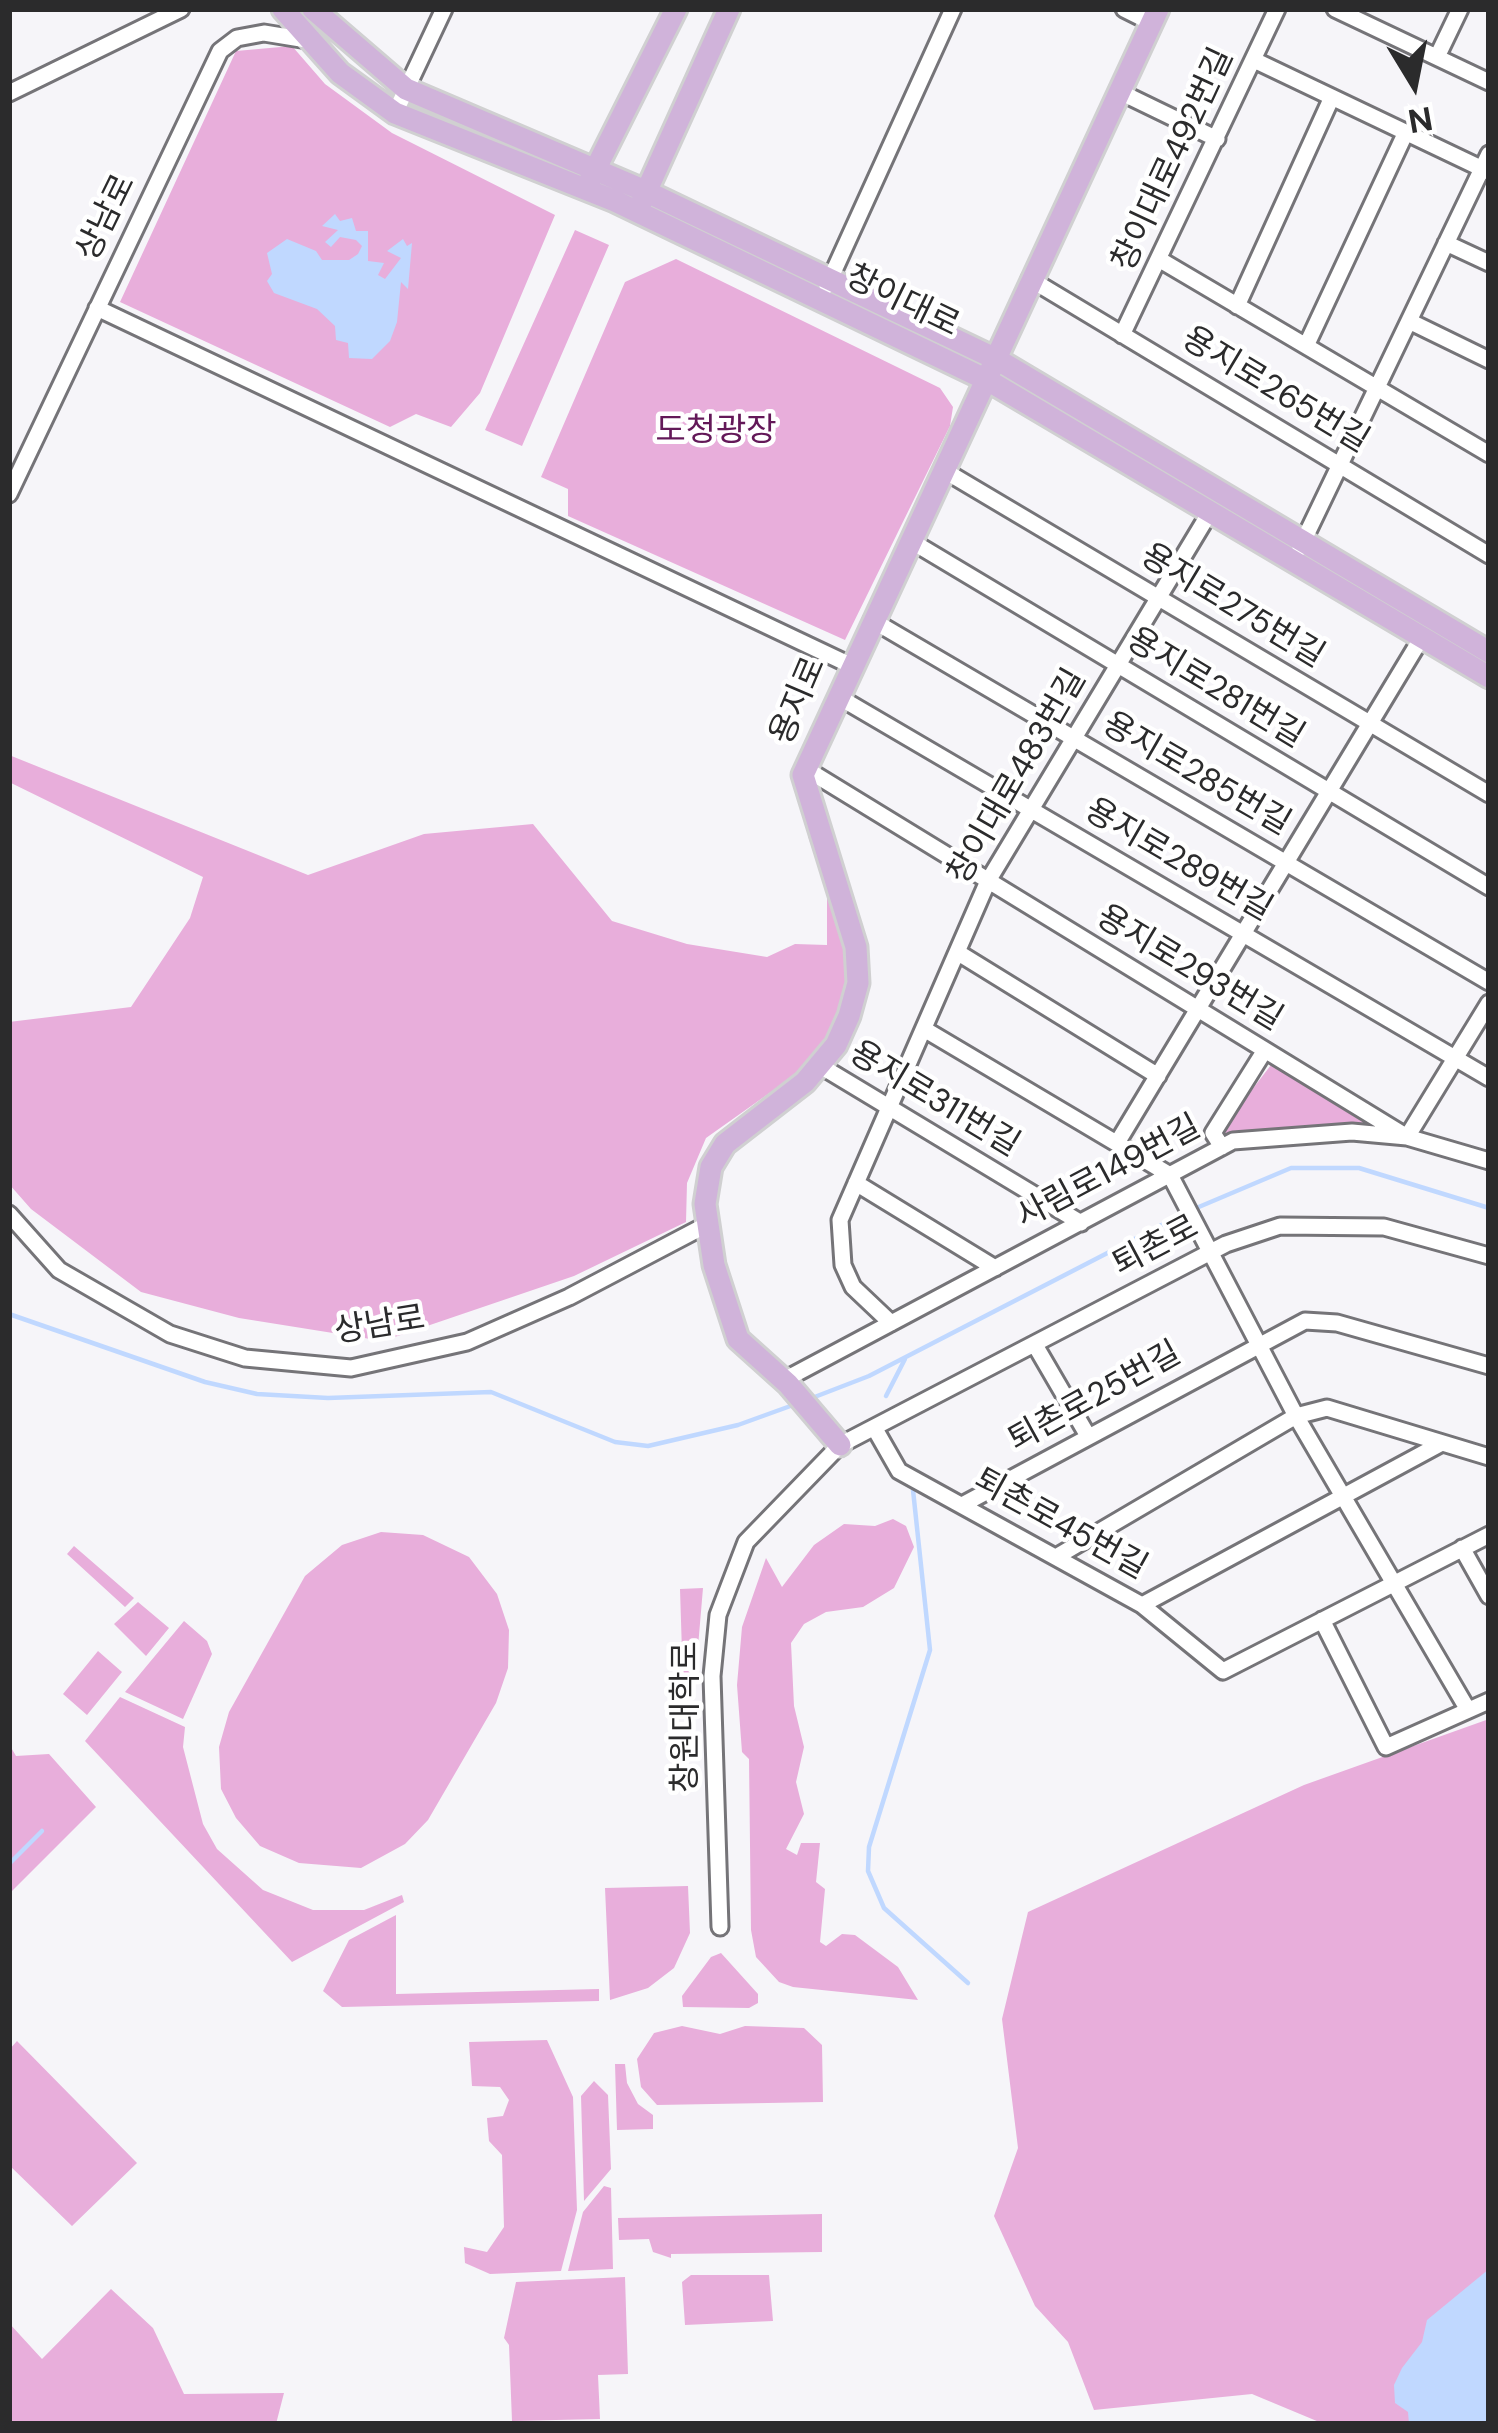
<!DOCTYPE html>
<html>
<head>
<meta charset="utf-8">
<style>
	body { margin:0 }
	#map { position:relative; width:1498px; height:2433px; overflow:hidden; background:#f6f5f9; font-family:"DM Sans",sans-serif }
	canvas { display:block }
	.frame { position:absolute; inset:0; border:12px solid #2b2b2c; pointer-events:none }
	.north { position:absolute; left:1354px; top:24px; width:120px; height:120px; -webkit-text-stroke:9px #fff; paint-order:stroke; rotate:170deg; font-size:33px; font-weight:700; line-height:48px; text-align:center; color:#2b2b2c }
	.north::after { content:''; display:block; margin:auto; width:42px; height:54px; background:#2b2b2c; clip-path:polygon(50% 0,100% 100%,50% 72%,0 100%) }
</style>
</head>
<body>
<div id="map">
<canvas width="1498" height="2433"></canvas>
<div class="frame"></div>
<div class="north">N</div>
</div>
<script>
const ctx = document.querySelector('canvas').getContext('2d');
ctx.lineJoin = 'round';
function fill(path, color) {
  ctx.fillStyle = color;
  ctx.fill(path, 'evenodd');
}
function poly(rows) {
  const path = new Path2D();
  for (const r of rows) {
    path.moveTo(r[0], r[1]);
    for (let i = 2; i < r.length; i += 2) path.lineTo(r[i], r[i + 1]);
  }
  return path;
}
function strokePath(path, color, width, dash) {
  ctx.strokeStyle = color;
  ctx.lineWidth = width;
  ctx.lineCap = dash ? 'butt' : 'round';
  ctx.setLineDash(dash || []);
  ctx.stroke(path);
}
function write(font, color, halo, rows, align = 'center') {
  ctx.font = font + ' "DM Sans","Noto Sans KR",sans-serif';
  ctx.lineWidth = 9;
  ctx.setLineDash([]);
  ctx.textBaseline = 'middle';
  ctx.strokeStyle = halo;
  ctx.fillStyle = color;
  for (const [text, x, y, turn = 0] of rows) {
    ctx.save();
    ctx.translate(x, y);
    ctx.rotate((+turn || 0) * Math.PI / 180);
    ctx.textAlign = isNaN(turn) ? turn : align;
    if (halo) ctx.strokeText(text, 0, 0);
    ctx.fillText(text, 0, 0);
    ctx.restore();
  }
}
fill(poly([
	[292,46,325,84,392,133,555,215,480,393,451,427,416,414,390,427,120,302,236,51],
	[575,230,609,245,522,446,485,430],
	[676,259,940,388,953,407,950,426,845,640,568,516,568,489,541,477,625,282],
	[9,755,308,875,424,834,533,824,612,921,687,944,767,957,795,944,827,945,827,893,808,836,821,848,851,968,842,1015,802,1070,706,1138,687,1183,686,1222,574,1276,383,1341,239,1318,141,1292,31,1209,9,1184,9,1022,131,1007,190,918,203,877,9,782],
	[1271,1065,1373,1128,1226,1135,1221,1130],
	[893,1519,906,1526,914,1547,894,1588,863,1607,826,1612,804,1624,791,1643,794,1706,804,1747,796,1782,804,1814,786,1849,797,1855,801,1843,820,1843,816,1882,825,1889,820,1942,826,1946,842,1934,855,1935,898,1967,918,2000,793,1987,779,1982,756,1957,751,1930,749,1759,742,1752,737,1685,742,1627,766,1558,782,1587,814,1545,844,1524,875,1526],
	[381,1532,423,1535,469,1557,497,1594,509,1630,508,1668,496,1703,428,1820,405,1844,361,1868,299,1863,260,1846,236,1818,221,1789,219,1747,229,1712,305,1576,342,1545],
	[74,1546,134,1598,125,1607,67,1554],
	[703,1588,695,1682,683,1684,680,1589],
	[138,1602,169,1628,146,1656,114,1624],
	[184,1621,207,1641,212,1654,183,1719,125,1692],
	[98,1651,122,1672,87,1715,63,1694],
	[120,1697,185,1727,183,1747,203,1824,217,1849,263,1890,313,1910,364,1910,402,1895,404,1902,292,1962,85,1741],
	[1489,1719,1489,2424,1324,2424,1252,2394,1094,2410,1068,2342,1035,2306,994,2216,1018,2148,1002,2019,1028,1912,1304,1785],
	[9,1744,16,1756,49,1754,96,1807,9,1894],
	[688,1886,690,1933,674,1968,648,1988,610,2000,605,1888],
	[396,1915,396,1994,599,1989,599,2001,342,2007,323,1991,349,1940],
	[721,1953,758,1994,758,2003,749,2008,683,2007,682,1996,711,1957],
	[682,2026,720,2034,745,2026,804,2028,822,2045,823,2102,657,2105,641,2087,637,2059,654,2033],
	[547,2040,573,2097,577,2210,561,2271,490,2274,465,2263,464,2247,487,2252,504,2227,502,2155,489,2141,487,2118,503,2116,509,2100,500,2087,472,2086,469,2042],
	[17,2041,137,2163,72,2226,9,2165,9,2050],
	[615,2064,625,2064,627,2083,638,2104,653,2115,653,2129,617,2130],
	[594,2081,608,2095,611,2169,584,2201,581,2096],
	[604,2186,611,2188,613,2269,568,2271,583,2212],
	[822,2214,822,2252,671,2254,671,2258,653,2252,649,2239,619,2240,618,2218],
	[691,2275,769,2275,773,2321,685,2325,682,2282],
	[625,2277,628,2374,598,2375,600,2419,512,2421,509,2345,504,2338,516,2282],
	[111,2289,153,2328,184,2394,284,2393,276,2424,9,2424,9,2323,42,2359]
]), '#e8aedb');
fill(poly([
	[335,214,340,221,352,218,356,231,368,231,368,261,384,263,378,275,385,279,401,258,387,251,403,239,407,246,412,243,408,289,401,282,397,322,390,341,372,359,349,358,348,343,336,340,335,326,317,309,274,293,267,281,272,274,267,253,287,239,316,251,322,260,349,260,358,254,362,246,356,240,340,237,331,247,325,242,338,230,322,226],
	[1489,2269,1489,2424,1409,2424,1408,2412,1395,2403,1394,2385,1402,2368,1422,2342,1427,2320]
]), '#c0d8ff');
strokePath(poly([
	[1194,1209,1291,1168,1359,1168,1489,1208],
	[9,1314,205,1382,257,1394,328,1398,491,1392,615,1442,648,1446,738,1425,796,1404],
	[886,1396,905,1359],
	[812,1398,869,1376,1183,1214],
	[913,1490,930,1650,869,1847,868,1871,884,1908,968,1983],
	[9,1864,42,1831]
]), '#c0d8ff', 4.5);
const minor = poly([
	[1124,9,1152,23],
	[1335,9,1489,82],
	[1437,57,1460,9],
	[1254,60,1489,172],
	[1120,92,1217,139],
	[9,93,181,9],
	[395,113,444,9],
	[1446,243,1489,263],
	[1162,261,1489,454],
	[1030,279,1489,555],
	[827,286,953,9],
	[1237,306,1332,97],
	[97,308,850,665],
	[1409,321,1489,360],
	[1122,335,1277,9],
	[1306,346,1406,132],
	[945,471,1489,794],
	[9,494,220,51,237,38,264,33,307,40],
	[911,541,1489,887],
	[1300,548,1489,154],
	[872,620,1489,982],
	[837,696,1489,1078],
	[806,769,1407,1137,1489,1003],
	[957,952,1158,1076],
	[924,1029,1170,1175,1296,1416,1468,1710],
	[819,1065,1081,1223],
	[1117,1143,1422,637],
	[1222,1147,1213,1133,1265,1050],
	[856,1183,995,1268],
	[9,1214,59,1270,170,1334,245,1358,351,1368,467,1342,569,1297,708,1224],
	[891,1323,853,1287,843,1265,840,1220,988,881,1210,512],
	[1035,1345,1088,1436],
	[784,1380,1233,1141,1352,1132,1407,1137,1489,1161],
	[875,1429,899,1471,1142,1605,1223,1671,1489,1535],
	[962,1505,1305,1321,1337,1323,1489,1366],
	[1462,1548,1489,1596],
	[1056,1557,1296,1416,1327,1408,1489,1457],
	[1142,1605,1442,1443],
	[1322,1620,1386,1747,1489,1701],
	[720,1927,712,1676,718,1615,746,1542,840,1445,1226,1244,1280,1226,1384,1227,1489,1256]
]);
const major = poly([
	[283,9,340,73,395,113,615,201,989,381,1489,677],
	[313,9,406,89,645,191,998,360,1489,652],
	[590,180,676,9],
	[642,201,729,9],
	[840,1445,788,1384,738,1339,714,1265,705,1204,711,1167,725,1144,805,1082,836,1045,849,1016,858,983,856,947,803,775,1158,9]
]);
strokePath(minor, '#757478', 21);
strokePath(major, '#d0d0d1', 27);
strokePath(minor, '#fff', 15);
strokePath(major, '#d0b3da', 21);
write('33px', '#2b2b2c', '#fff', [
	["창이대로492번길",1174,160,-65],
	["상남로",107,218,-64],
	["창이대로",902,302,26],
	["용지로265번길",1275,391,31],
	["용지로275번길",1232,607,31],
	["용지로281번길",1215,689,31],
	["용지로",799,701,-67],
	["용지로285번길",1196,775,30],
	["창이대로483번길",1018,777,-60],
	["용지로289번길",1178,861,30],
	["용지로293번길",1189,969,31],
	["용지로311번길",934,1100,31],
	["사림로149번길",1109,1173,-28],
	["퇴촌로",1156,1247,-28],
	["상남로",380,1326,-9],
	["퇴촌로25번길",1095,1398,-29],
	["퇴촌로45번길",1060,1525,29],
	["창원대학로",687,1717,-90]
]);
write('33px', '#631858', '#fff', [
	["도청광장",716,432]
]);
</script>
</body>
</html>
